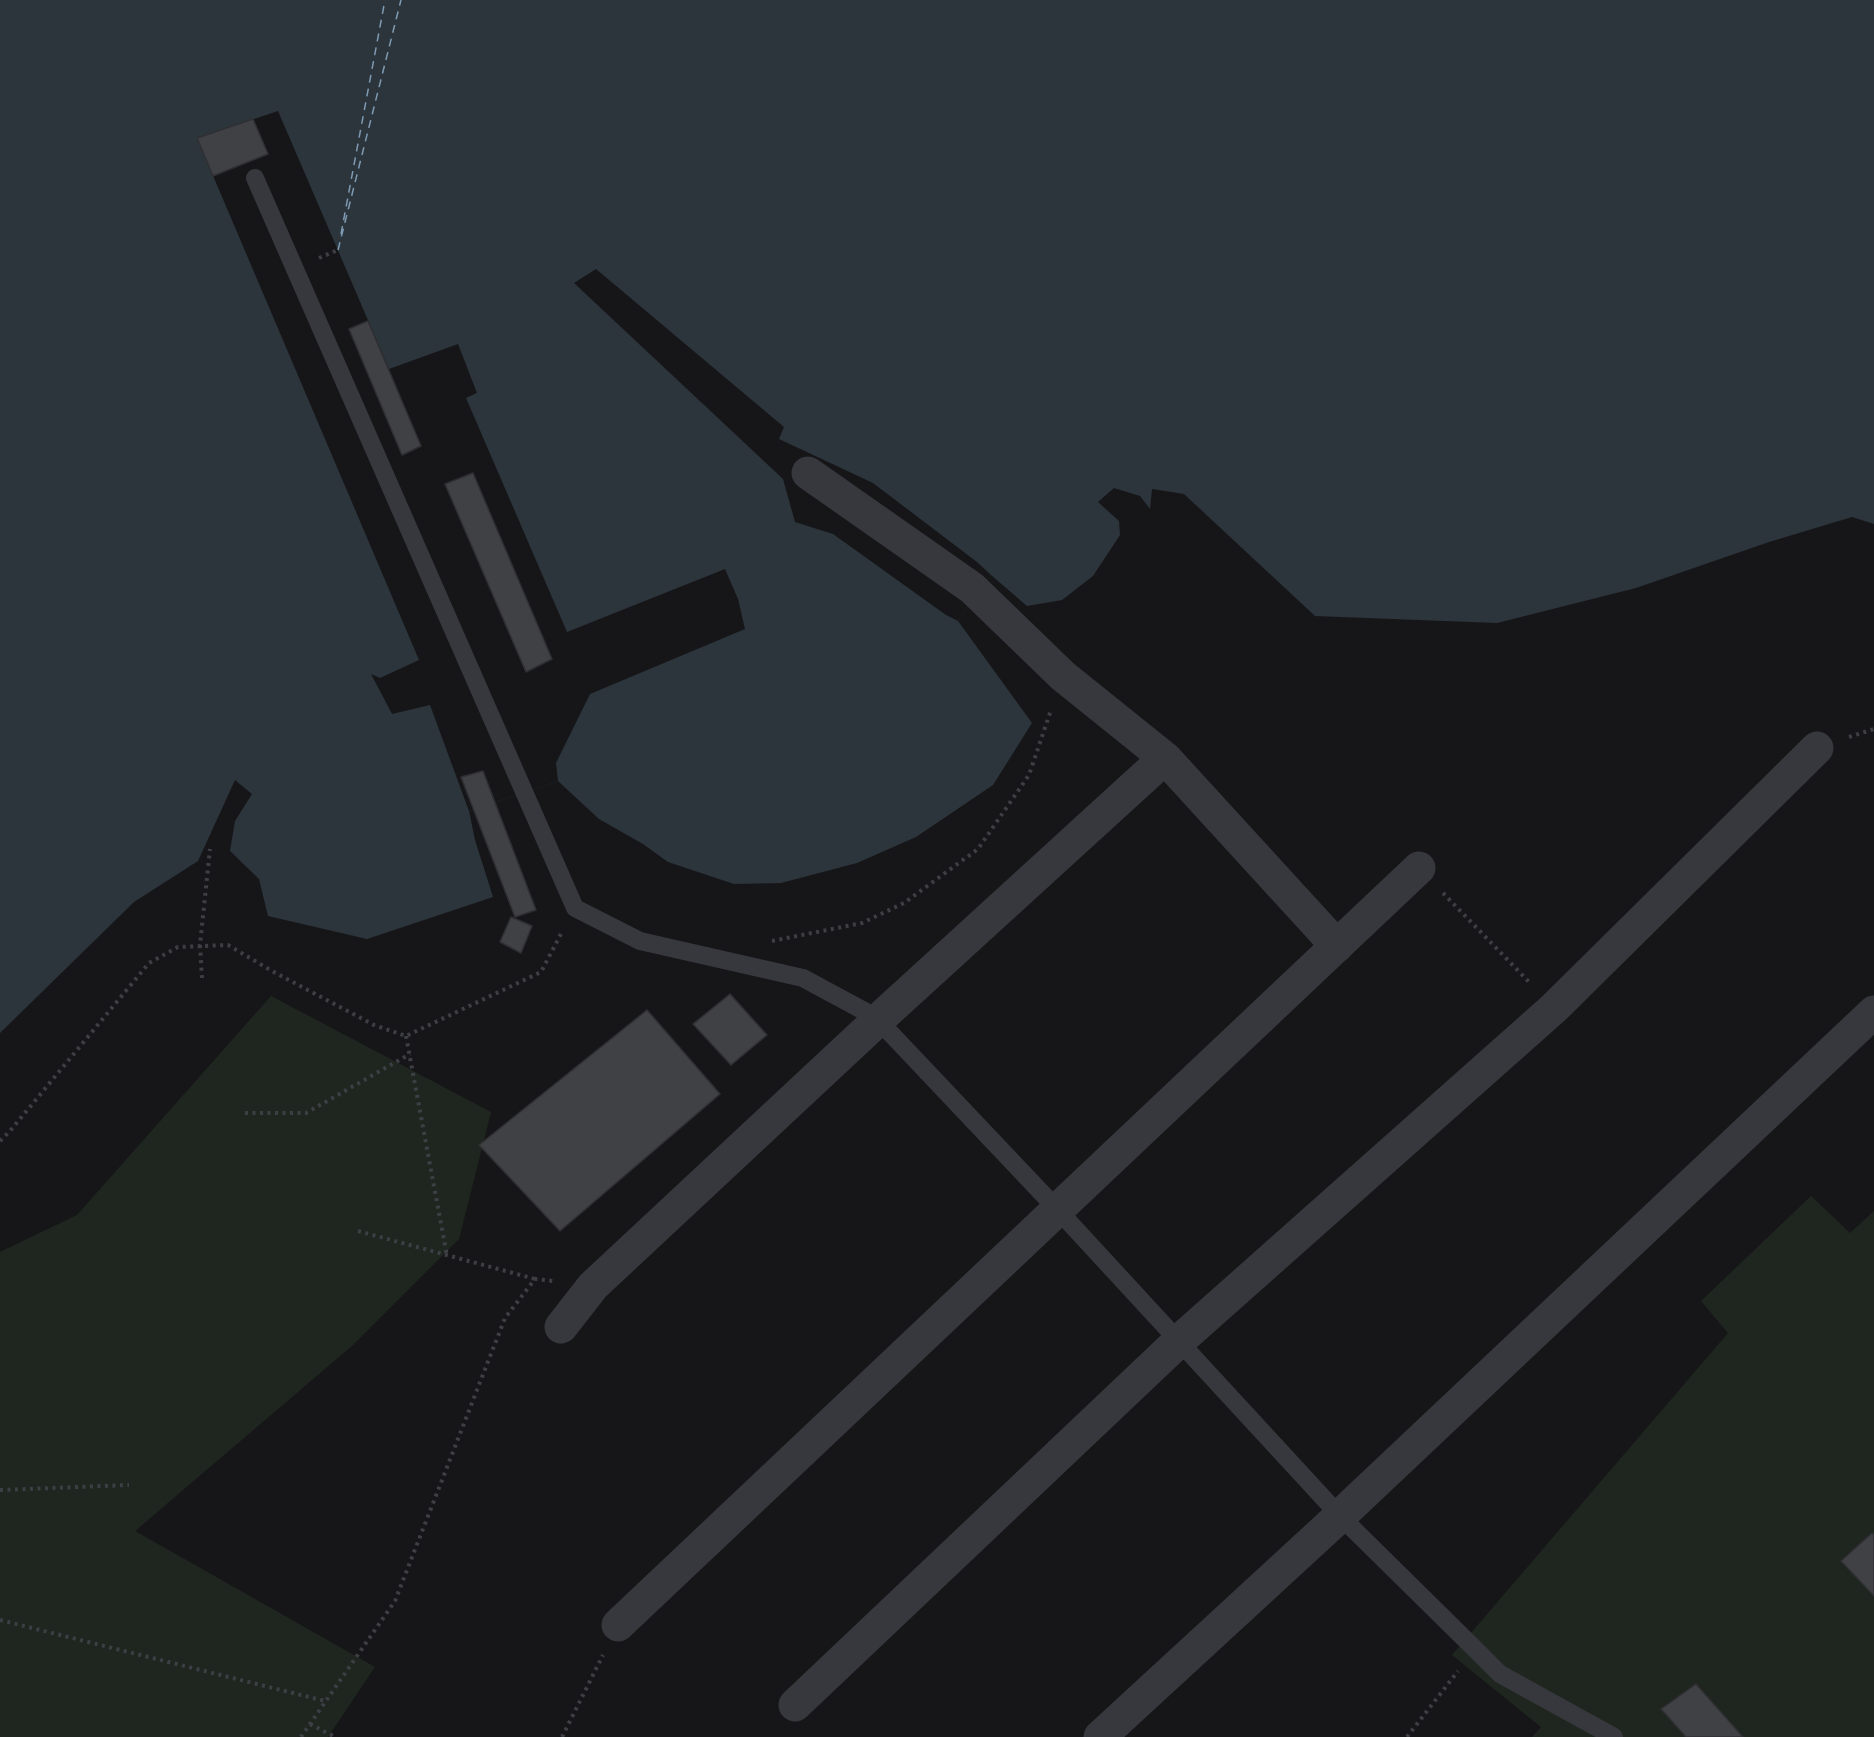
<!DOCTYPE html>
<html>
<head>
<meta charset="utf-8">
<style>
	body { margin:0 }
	canvas { display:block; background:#161618 }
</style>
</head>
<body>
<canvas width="1874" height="1737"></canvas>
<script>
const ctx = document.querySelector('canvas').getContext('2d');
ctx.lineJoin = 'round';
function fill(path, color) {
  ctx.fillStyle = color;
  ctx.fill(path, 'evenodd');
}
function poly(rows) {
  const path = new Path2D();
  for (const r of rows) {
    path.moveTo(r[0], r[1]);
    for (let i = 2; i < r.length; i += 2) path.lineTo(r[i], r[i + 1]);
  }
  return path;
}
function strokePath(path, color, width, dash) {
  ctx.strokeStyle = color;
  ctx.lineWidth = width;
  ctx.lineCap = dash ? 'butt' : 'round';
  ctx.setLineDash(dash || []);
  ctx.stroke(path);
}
fill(poly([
	[271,996,491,1112,459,1239,353,1345,135,1531,375,1667,328,1737,0,1737,0,1252,77,1215],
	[1811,1196,1850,1233,1874,1211,1874,1737,1532,1737,1541,1727,1452,1655,1728,1333,1701,1301]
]), '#1e261f');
fill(poly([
	[0,0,1874,0,1874,524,1852,517,1769,542,1636,588,1497,623,1315,616,1184,494,1152,489,1150,509,1140,496,1114,488,1098,502,1119,521,1120,535,1093,576,1062,600,1027,606,991,575,958,621,1032,723,993,785,916,837,857,863,781,883,734,884,668,862,643,844,599,819,558,781,469,811,475,840,493,897,367,939,268,916,259,879,230,851,235,821,252,794,235,780,198,861,134,902,0,1033]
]), '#2c353c');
fill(poly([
	[278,111,389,369,458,344,477,393,466,398,567,632,725,569,738,599,745,629,590,694,556,763,558,781,469,811,430,705,392,714,371,674,380,678,419,660,197,138],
	[596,269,784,427,779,439,873,483,977,562,991,575,958,621,946,615,833,534,795,522,783,479,574,283]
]), '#161618');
strokePath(poly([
	[341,234,385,0],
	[338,250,401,0]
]), '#7f9bb3', 1.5, [8, 6]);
const building = poly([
	[253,119,268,154,213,176,197,138,253,119],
	[368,321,421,446,402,455,349,329,368,321],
	[473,473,552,659,526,672,445,484,473,473],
	[483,771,536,910,515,917,461,777,483,771],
	[511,917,532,926,521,953,500,942,511,917],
	[730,994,767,1035,731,1065,693,1024,730,994],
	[647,1010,720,1094,560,1231,479,1145,647,1010],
	[1872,1533,1874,1535,1874,1596,1841,1561,1872,1533],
	[1696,1684,1743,1737,1686,1737,1661,1709,1696,1684]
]);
fill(building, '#404145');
strokePath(building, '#303034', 1.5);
strokePath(poly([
	[319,258,338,250],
	[1849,737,1874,729],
	[1443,893,1531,984],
	[772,941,862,923,904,903,978,849,1029,775,1051,710],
	[202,978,200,945,210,849],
	[406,1036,447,1256],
	[245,1113,306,1113,410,1054],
	[0,1141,10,1131,149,963,178,947,228,945,272,971,374,1025,406,1036,541,972,563,930],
	[358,1231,535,1279],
	[0,1490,129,1485],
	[0,1620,325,1701],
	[310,1724,335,1737],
	[301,1737,395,1601,505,1318,535,1279,553,1281],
	[562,1737,603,1655],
	[1407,1737,1458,1671]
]), '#3d3f44', 4, [3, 4.5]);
strokePath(poly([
	[255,178,575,908,640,941,803,978,866,1012,878,1020,1057,1209,1340,1516,1476,1650,1500,1674,1614,1737]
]), '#37383d', 18);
strokePath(poly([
	[808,473,972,588,1063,676,1165,758,1337,946],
	[561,1327,593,1286,878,1020,1165,758],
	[618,1625,1419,868],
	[795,1705,1179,1341,1554,1008,1817,748],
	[1100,1737,1340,1516,1874,1012]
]), '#37383d', 33);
</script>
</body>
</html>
